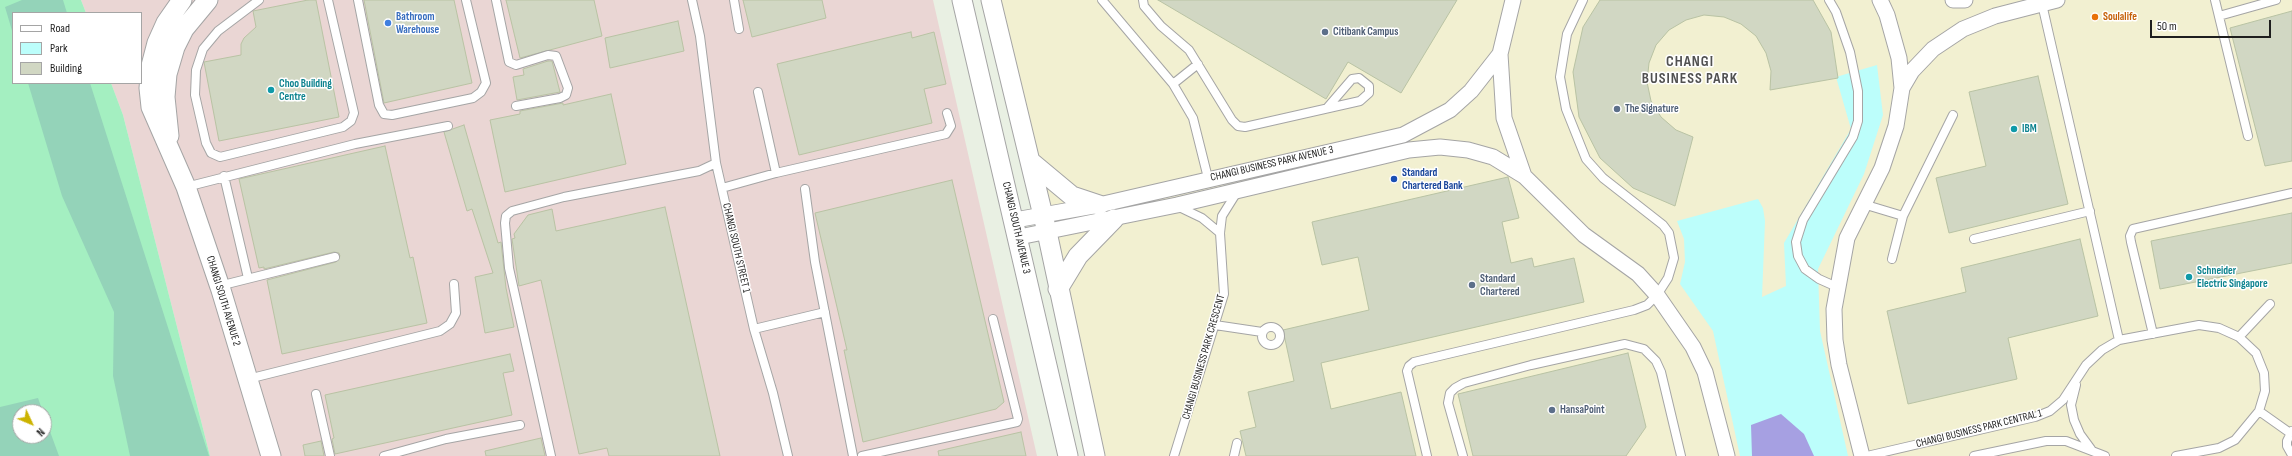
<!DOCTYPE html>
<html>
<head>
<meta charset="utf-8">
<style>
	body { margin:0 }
	#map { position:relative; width:2292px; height:456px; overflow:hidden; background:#e9f0e3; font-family:"Sofia Sans Condensed",sans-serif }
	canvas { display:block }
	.legend { position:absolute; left:12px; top:12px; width:130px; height:72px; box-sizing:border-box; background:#fff; border:1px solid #a5a5a5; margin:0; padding:5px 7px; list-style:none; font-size:12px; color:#1e1e1e }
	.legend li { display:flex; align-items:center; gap:8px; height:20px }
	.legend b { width:20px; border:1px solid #a5a5a5 }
	.north { position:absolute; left:12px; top:404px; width:40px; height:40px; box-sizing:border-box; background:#fff; border:1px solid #a5a5a5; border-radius:50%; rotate:134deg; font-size:11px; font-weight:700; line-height:16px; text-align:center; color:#1e1e1e }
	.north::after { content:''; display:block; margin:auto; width:14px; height:18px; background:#ccb300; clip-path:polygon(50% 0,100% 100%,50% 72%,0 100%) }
	.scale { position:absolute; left:2150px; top:20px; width:121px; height:18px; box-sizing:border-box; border:2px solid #1e1e1e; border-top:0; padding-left:5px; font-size:12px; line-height:14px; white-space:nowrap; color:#1e1e1e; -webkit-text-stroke:3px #fff; paint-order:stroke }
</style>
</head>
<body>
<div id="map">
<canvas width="2292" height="456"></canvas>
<ul class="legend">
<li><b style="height:5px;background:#fff"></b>Road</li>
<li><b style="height:11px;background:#bcfefb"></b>Park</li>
<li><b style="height:11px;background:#d1d7c3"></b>Building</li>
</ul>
<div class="north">N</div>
<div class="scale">50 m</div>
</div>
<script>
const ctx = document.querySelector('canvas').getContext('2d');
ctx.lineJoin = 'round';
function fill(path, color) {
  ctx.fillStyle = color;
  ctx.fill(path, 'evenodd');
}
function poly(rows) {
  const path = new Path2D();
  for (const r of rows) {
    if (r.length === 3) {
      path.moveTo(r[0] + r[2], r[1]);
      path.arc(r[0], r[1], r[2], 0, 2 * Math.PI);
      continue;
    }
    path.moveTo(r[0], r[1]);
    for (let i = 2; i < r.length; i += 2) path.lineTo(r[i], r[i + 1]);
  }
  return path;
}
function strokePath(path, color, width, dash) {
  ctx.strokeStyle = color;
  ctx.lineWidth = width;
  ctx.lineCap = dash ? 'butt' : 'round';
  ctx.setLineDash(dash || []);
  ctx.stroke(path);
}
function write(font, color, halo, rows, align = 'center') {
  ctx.font = font + ' "Sofia Sans Condensed",sans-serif';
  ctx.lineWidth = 3;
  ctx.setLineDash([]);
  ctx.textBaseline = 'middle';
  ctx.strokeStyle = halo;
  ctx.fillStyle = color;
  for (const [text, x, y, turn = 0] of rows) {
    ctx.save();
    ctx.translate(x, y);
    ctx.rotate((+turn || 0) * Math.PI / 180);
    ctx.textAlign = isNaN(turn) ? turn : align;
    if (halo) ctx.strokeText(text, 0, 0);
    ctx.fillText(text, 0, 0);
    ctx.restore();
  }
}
fill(poly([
	[999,0,2292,0,2292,456,1104,456]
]), '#f2f0d1');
fill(poly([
	[81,0,933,0,1037,456,210,456,123,115,111,83,141,83,141,13,86,13]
]), '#ead6d4');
fill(poly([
	[0,0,81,0,86,13,13,13,13,83,111,83,123,115,210,456,0,456],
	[20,412,44,412,44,436,20,436]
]), '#a4efc1');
fill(poly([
	[22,0,63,0,67,13,13,13,13,34,5,7],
	[28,83,90,83,209,456,130,456,113,376,114,312,62,196],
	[38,398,43,412,20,412,20,436,44,436,44,415,59,456,0,456,0,407]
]), '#94d3b9');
fill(poly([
	[1877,65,1883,115,1864,174,1818,269,1820,331,1848,456,1740,456,1713,331,1680,284,1685,262,1684,239,1677,221,1758,199,1763,208,1765,221,1762,297,1786,286,1784,243,1851,129,1836,77]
]), '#bcfefb');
fill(poly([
	[1781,414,1804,434,1814,456,1752,456,1751,425]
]), '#a6a0e2');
const building = poly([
	[308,0,316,0,339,117,219,141,204,62,241,55,241,44,244,38,256,27,253,11,308,0],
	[364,0,454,0,472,83,384,103,364,0],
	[506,0,594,0,602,36,520,58,506,0],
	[743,0,822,0,826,18,752,37,743,0],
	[1158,0,1457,0,1401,93,1348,62,1326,99,1158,0],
	[1600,0,1813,0,1831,32,1838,78,1770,90,1771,71,1766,53,1756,36,1741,24,1724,17,1704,15,1686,20,1669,30,1656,45,1649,63,1647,82,1651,101,1661,117,1676,130,1693,137,1675,206,1633,188,1600,158,1579,117,1573,72,1583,27,1600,0],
	[2292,11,2292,161,2265,166,2230,28,2292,11],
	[678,21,684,51,610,68,605,38,678,21],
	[911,32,912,38,934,32,946,84,924,89,932,123,799,155,777,64,911,32],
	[548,61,552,61,560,92,517,100,513,77,524,75,523,69,548,61],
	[2038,76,2068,204,1949,233,1936,178,1986,166,1969,92,2038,76],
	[611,94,626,164,505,192,490,120,520,114,520,111,563,103,563,105,611,94],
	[464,125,498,243,501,242,506,288,514,327,485,333,475,277,493,273,472,209,467,211,444,132,464,125],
	[385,146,410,258,413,257,427,323,282,354,267,280,336,262,340,256,339,253,334,252,264,269,264,267,259,268,239,179,385,146],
	[1508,177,1519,218,1502,222,1511,263,1532,258,1534,267,1574,258,1584,302,1321,363,1331,409,1401,392,1416,456,1246,456,1240,431,1256,427,1248,392,1294,381,1283,330,1369,310,1358,257,1322,265,1312,222,1508,177],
	[952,180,1004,402,996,409,863,442,844,350,847,350,815,213,952,180],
	[665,207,720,456,609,456,607,448,579,454,541,280,519,286,512,239,515,238,514,234,528,215,552,209,556,231,665,207],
	[2292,213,2292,263,2160,289,2151,241,2292,213],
	[2080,239,2098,316,2008,338,2017,379,1908,404,1887,311,1966,292,1961,268,2080,239],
	[1628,353,1646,427,1626,456,1473,456,1458,394,1628,353],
	[510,354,514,371,503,373,512,415,335,454,332,439,334,438,325,395,510,354],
	[1021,432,1026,456,939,456,938,451,1021,432],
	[541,438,545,456,486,456,485,451,541,438],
	[321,441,324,456,305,456,303,445,321,441]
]);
fill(building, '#d1d7c3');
strokePath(building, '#b9c3a4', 1);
const service = poly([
	[259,0,218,31,203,49,196,70,195,95,206,143,211,153,220,157,343,127,351,121,354,113,328,0],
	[358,0,379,105,384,114,392,115,473,98,481,92,486,83,466,0],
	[496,0,509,62,516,65,548,55,556,56,568,88,566,95,560,98,516,106],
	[692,0,700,36,716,163,754,329,773,393,788,456],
	[734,0,739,29],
	[1102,0,1173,84,1193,118,1208,178],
	[1143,0,1144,6,1161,26,1189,50,1232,120,1238,126,1245,127,1360,101,1369,93,1369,86,1359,78,1352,79,1327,108],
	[1829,0,1836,12,1850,52,1858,91,1858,121,1853,137,1803,220,1796,242,1798,256,1805,269,1819,279,1837,287],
	[2215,0,2248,136],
	[2042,4,2119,340],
	[2219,16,2276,0],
	[1173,84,1198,64],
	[758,92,776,173],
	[224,176,248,278],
	[186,187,355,144,448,126],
	[722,188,776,173,946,134,951,126,947,113],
	[805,189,815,262,853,456],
	[1863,204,1903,216],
	[1177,206,1202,218,1220,233],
	[1974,239,2090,211],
	[1892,259,1903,216,1953,115],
	[219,286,335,257],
	[1215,325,1262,332],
	[1271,336,9],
	[754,329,825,312],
	[2153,334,2131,242,2130,236,2133,229,2292,193],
	[2239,337,2270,304],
	[248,379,440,331,450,324,456,313,454,284],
	[2076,385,2071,405,2074,420,2080,434,2091,449],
	[316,394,330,456],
	[2259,411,2290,433],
	[2292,431,2287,441,2287,446,2292,455],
	[384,456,446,439,520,425],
	[551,456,509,268,505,223,506,216,512,211,564,197,699,171,716,163],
	[862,456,1017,422,1018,419,993,319],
	[1174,456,1224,294,1220,233,1222,216,1237,192],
	[1234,456,1237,443],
	[1427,456,1407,371,1409,366,1414,362,1634,310,1647,305,1657,295,1668,278,1674,258,1669,233,1663,225,1603,178,1586,159,1566,109,1560,77,1567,34,1583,0],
	[1463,456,1448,403,1450,393,1455,388,1464,383,1531,365,1625,344,1644,349,1656,361,1661,372,1681,456],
	[1867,456,2035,417,2050,411,2063,400,2086,365,2102,350,2119,340,2199,325,2219,328,2239,337,2256,353,2264,373,2265,391,2259,411,2235,440,2219,448,2176,456],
	[1974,456,2046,441,2066,441,2105,456]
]);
const minor = poly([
	[1513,0,1500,54,1504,118,1524,176,1584,235,1638,274,1657,295,1693,347,1705,372,1727,456],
	[1953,0,1965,0],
	[1902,88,1912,71,1933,49,1963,29,1995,16,2057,0],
	[1015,220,1099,205,1403,135,1450,110,1471,91,1500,54],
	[1019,237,1177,205,1409,150,1440,147,1468,150,1493,157,1524,176],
	[1862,456,1839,365,1835,340,1834,309,1847,238,1882,168,1896,126,1902,88,1899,58,1887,15,1880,0]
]);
const tertiary = poly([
	[182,0,166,23,157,43,151,66,149,88,151,107,186,187,221,290,271,456],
	[962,0,1068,456],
	[991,0,1047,232,1095,456],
	[169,136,165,97,167,74,175,47,184,29,208,0],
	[1030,161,1072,196,1099,205],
	[1058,289,1078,256,1114,219]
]);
strokePath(service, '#a5a5a5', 10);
strokePath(minor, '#a5a5a5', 17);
strokePath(tertiary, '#a5a5a5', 21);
strokePath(service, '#fff', 8);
strokePath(minor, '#fff', 15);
strokePath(tertiary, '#fff', 19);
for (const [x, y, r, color] of [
	[2095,17,4,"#e8710a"],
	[388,23,4,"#3f7fe0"],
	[1325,32,4,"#5c6f8a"],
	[271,90,4,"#0f9aa8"],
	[1617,109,4,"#5c6f8a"],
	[2014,129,4,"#0f9aa8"],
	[1394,179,4,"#1a4fb4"],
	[2189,277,4,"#0f9aa8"],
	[1472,285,4,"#5c6f8a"],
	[1552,410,4,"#5c6f8a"]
]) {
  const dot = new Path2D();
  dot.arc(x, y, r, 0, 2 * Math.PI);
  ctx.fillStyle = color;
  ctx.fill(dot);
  strokePath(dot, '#fff', 1.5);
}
write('bold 11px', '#366cbe', '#fff', [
	["Bathroom",396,17],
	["Warehouse",396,30]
], 'left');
write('bold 11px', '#c56008', '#fff', [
	["Soulalife",2103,17]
], 'left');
write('bold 11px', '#4e5e75', '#fff', [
	["Citibank Campus",1333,32],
	["The Signature",1625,109],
	["Standard",1480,279],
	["Chartered",1480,292],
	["HansaPoint",1560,410]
], 'left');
write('bold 11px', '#0d838f', '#fff', [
	["Choo Building",279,84],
	["Centre",279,97],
	["IBM",2022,129],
	["Schneider",2197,271],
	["Electric Singapore",2197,284]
], 'left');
write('11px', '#1e1e1e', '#fff', [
	["CHANGI BUSINESS PARK AVENUE 3",1272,164,-13],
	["CHANGI SOUTH AVENUE 3",1016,228,77],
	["CHANGI SOUTH STREET 1",736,248,77],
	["CHANGI SOUTH AVENUE 2",223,301,73],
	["CHANGI BUSINESS PARK CRESCENT",1204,357,-74],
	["CHANGI BUSINESS PARK CENTRAL 1",1979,429,-14]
]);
write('bold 11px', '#164399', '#fff', [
	["Standard",1402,173],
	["Chartered Bank",1402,186]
], 'left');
ctx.letterSpacing = '1px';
write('bold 15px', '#515151', '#fff', [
	["CHANGI",1690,62],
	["BUSINESS PARK",1690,79]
]);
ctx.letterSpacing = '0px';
</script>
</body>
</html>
